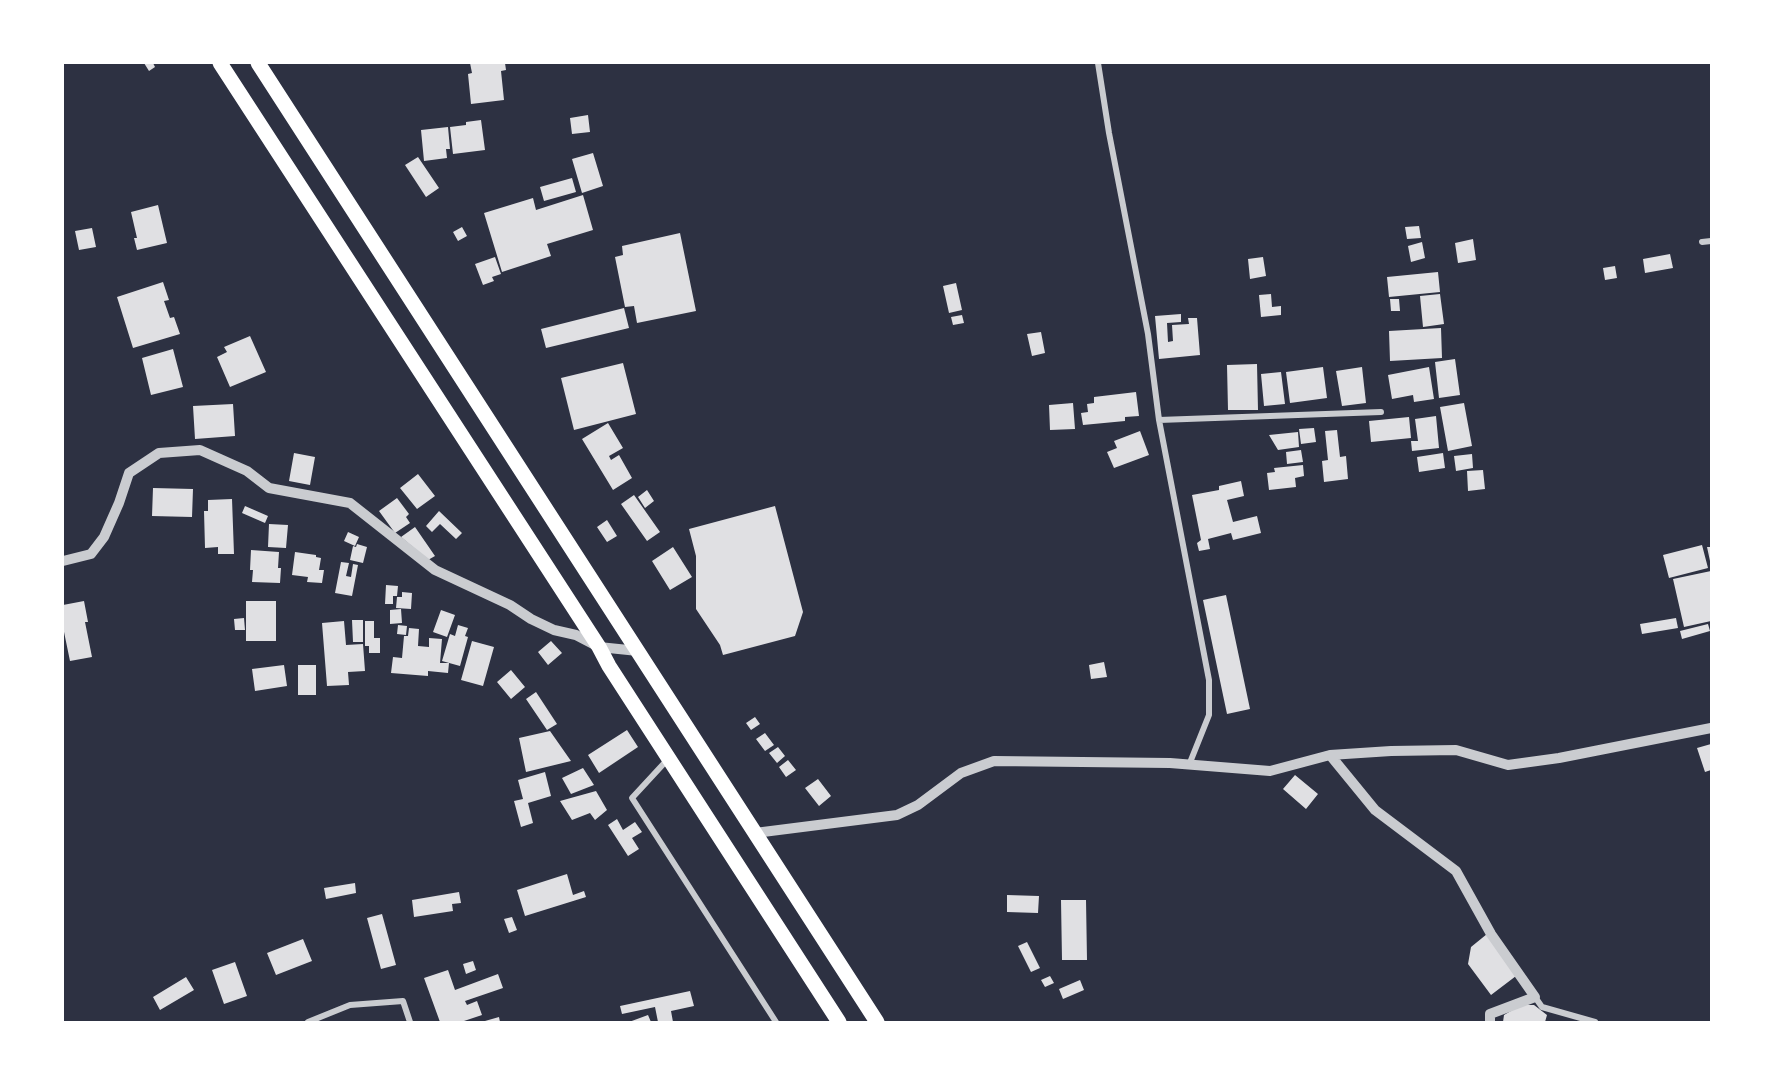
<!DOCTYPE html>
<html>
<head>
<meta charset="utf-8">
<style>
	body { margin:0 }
	#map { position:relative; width:1774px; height:1085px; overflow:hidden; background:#2d3142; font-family:Helvetica,sans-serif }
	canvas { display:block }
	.frame { position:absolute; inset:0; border:64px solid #fff; pointer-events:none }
</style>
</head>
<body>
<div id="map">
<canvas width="1774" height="1085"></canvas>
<div class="frame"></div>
</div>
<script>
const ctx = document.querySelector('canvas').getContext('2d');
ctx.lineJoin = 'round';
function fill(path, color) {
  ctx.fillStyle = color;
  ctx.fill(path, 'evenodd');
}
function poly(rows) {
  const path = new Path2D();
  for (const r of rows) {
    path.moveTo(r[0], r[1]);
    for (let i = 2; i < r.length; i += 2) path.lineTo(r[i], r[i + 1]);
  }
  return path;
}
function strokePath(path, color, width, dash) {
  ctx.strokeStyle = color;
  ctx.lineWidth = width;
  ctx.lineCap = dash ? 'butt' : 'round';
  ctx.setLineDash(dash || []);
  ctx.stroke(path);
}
fill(poly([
	[144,63,153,63,155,67,149,71],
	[470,63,505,63,506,70,501,71,504,100,471,104,468,74,472,73],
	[588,115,590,132,572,134,570,118],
	[481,120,485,150,453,154,450,127,466,125,466,122],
	[448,127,450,149,446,149,447,158,424,161,421,130],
	[593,153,603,186,582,193,572,159],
	[418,157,439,188,426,197,405,165],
	[572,178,576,192,544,201,540,187],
	[583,195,593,230,547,244,551,256,502,272,484,213,533,198,536,210],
	[158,205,167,243,137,250,134,238,137,238,131,212],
	[1419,226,1421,238,1407,239,1405,227],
	[462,227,467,236,458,241,453,232],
	[92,228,96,247,79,250,75,231],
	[680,233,696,311,637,323,634,306,625,307,615,257,623,255,622,246],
	[1473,239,1476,260,1458,263,1455,243],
	[1422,242,1425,258,1411,262,1408,246],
	[1670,254,1673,268,1645,273,1643,259],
	[495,257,501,274,492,277,494,281,483,285,475,264],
	[1263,257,1266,276,1250,279,1248,259],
	[1615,266,1617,278,1605,280,1603,268],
	[1438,272,1440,292,1389,297,1387,277],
	[163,282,169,300,164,301,170,318,174,317,180,334,133,348,117,297],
	[956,283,962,310,949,313,943,286],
	[1271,294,1272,307,1281,306,1281,315,1261,317,1259,295],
	[1440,294,1444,324,1423,327,1420,296],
	[1390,299,1399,299,1400,311,1391,311],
	[624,308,629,328,546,348,541,329],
	[1181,314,1181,322,1167,323,1168,342,1173,341,1172,325,1189,324,1188,318,1197,318,1200,355,1159,359,1155,316],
	[962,315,964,323,953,325,951,317],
	[1441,328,1442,358,1390,361,1389,331],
	[1041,332,1045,353,1032,356,1027,334],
	[250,336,266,372,230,387,217,357,227,352,224,347],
	[173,349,183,387,151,395,142,358],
	[1455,359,1460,395,1439,398,1435,362],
	[623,363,636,414,574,430,561,378],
	[1257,364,1258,410,1228,410,1227,365],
	[1323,367,1327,398,1290,403,1286,372],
	[1362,367,1366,403,1342,406,1336,371],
	[1429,367,1434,399,1414,402,1413,395,1392,399,1388,375],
	[1281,372,1285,404,1264,406,1261,374],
	[1136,392,1139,416,1125,417,1125,421,1083,425,1081,413,1088,412,1087,404,1094,403,1094,397],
	[1073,403,1075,429,1050,430,1049,405],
	[1464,403,1472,446,1448,451,1440,407],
	[233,404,235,436,195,439,193,406],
	[1436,416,1439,448,1412,451,1411,441,1418,441,1415,419],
	[1409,417,1411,438,1371,442,1369,421],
	[608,423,623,448,609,456,611,460,619,455,632,478,613,490,582,439],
	[1314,428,1316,442,1301,444,1299,429],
	[1337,430,1340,457,1346,456,1348,479,1324,482,1322,461,1328,460,1325,431],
	[1140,431,1149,455,1114,468,1107,452,1117,448,1114,441],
	[1298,432,1299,447,1278,450,1269,435],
	[1301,450,1303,462,1287,464,1286,452],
	[294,453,315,457,310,485,289,481],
	[1443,453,1445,468,1419,472,1417,457],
	[1472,454,1473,468,1456,471,1454,456],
	[1303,465,1304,476,1295,478,1296,487,1269,490,1267,473,1275,472,1274,468],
	[1483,470,1485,489,1468,491,1467,471],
	[418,474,435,496,417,509,400,488],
	[1241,481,1244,496,1227,500,1233,522,1257,516,1261,533,1233,540,1231,533,1208,539,1210,549,1199,551,1197,543,1201,540,1192,495,1219,490,1219,486],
	[153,488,193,489,192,517,152,516],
	[647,490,654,501,645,508,638,497],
	[634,495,660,532,647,541,621,504],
	[397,498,409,514,406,517,410,523,395,533,379,511],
	[232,499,234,554,218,554,218,547,205,548,204,511,208,511,208,500],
	[245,506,268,516,265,523,242,513],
	[775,506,803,612,795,636,723,655,720,645,696,609,696,556,689,529],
	[439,511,462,533,456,539,440,524,432,532,426,526],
	[607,520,617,536,607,542,597,527],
	[269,524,288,525,286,548,268,547],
	[415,527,435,556,428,560,401,537],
	[348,532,359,537,355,546,344,541],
	[357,544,367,547,363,563,350,560,353,546,356,547],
	[1702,545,1708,568,1669,578,1663,555],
	[673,547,692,577,670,590,652,561],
	[1707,547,1711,547,1711,561,1710,561],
	[251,550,279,552,278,568,281,568,280,583,252,582,253,570,250,570],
	[295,552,316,555,316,557,321,558,319,570,324,570,322,583,307,582,308,577,292,575],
	[341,562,349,563,346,576,351,577,353,564,358,565,352,596,335,593],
	[1711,571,1711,621,1684,627,1673,579],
	[386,585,398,586,397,596,393,596,393,604,385,604],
	[402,592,412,593,411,609,396,608,397,597,402,597],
	[1226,595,1250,709,1227,714,1203,600],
	[84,601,88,622,85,622,92,657,70,661,63,627,63,605],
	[246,601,276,601,276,641,246,641],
	[401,609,402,623,390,624,390,610],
	[441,610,455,615,447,637,433,632],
	[244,618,245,630,235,630,234,619],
	[1676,618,1678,628,1642,634,1640,624],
	[352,620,363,620,363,642,353,642],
	[344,621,346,645,363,644,365,671,348,672,349,685,327,686,322,623],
	[365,621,374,621,374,638,380,638,380,653,369,653,369,646,365,646],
	[1708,624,1710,631,1682,639,1680,631],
	[398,625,407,626,406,635,397,634],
	[458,625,468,628,465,636,468,637,460,666,442,661,450,634,455,636],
	[409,628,419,629,418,646,429,647,429,638,442,639,440,663,449,663,448,673,428,671,428,676,391,673,393,657,402,658,404,636,408,636],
	[472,641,494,647,483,686,461,680],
	[551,641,562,653,548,665,538,652],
	[1104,662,1107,677,1091,679,1089,665],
	[284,665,287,686,255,691,252,669],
	[298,665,316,665,316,695,298,695],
	[511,670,525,687,511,699,497,682],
	[536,692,557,724,547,730,526,699],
	[755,717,760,724,751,730,746,723],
	[627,730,638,747,599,773,588,755],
	[550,731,571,761,526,772,519,738],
	[765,733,774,745,765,751,756,739],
	[1711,744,1711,770,1705,772,1697,748],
	[778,747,785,756,777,763,769,753],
	[788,760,796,770,786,777,779,767],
	[583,768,594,785,571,794,562,778],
	[545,772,551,796,528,803,533,823,521,827,514,801,523,799,518,780],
	[1295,775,1318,794,1306,809,1283,789],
	[818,779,831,796,819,806,805,788],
	[596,791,607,810,595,820,590,813,572,820,560,801],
	[617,819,623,830,635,822,642,832,632,838,639,849,628,856,608,825],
	[567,874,573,895,584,891,586,897,525,916,517,890],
	[355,883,356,893,326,899,324,888],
	[459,892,461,903,452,904,453,911,414,917,412,900],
	[1007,895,1039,896,1038,913,1007,912],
	[1061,900,1086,900,1087,960,1062,960],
	[382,914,396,965,381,969,367,918],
	[512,917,517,930,509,933,504,919],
	[1487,934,1516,976,1491,995,1468,964,1471,947],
	[303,939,312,961,276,975,267,953],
	[1027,942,1040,968,1031,972,1018,946],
	[473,961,476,970,466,974,463,964],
	[235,962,247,996,224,1004,212,970],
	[448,970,455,990,498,974,503,988,465,1001,467,1005,477,1001,482,1015,461,1022,440,1022,424,978],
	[1050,976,1054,983,1045,987,1041,980],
	[186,977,194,990,160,1010,153,997],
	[1080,980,1084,990,1063,999,1059,989],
	[690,991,694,1006,671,1011,673,1022,658,1022,655,1007,622,1014,620,1006],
	[1521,1005,1534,1005,1547,1015,1545,1022,1503,1022,1504,1015],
	[648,1015,651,1022,629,1022],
	[499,1017,500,1022,485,1022,485,1021]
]), '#e0e0e3');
strokePath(poly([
	[1098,63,1109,133,1148,334,1159,420,1209,680,1209,715,1189,765],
	[1702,242,1711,241],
	[1159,420,1381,412],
	[668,759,632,798,776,1022],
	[1535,997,1542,1007,1595,1022],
	[308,1022,350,1005,403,1001,410,1022]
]), '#caccd0', 6);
strokePath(poly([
	[63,561,91,554,104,537,119,503,129,473,159,453,200,450,247,471,269,488,350,503,435,570,510,605,531,619,554,630,576,635,599,647,638,651],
	[1330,755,1375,810,1456,871,1491,934,1535,997,1490,1014,1490,1022],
	[755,833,897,815,918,805,961,773,994,761,1170,763,1270,771,1330,755,1391,751,1456,750,1508,765,1559,758,1711,728]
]), '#caccd0', 10);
strokePath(poly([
	[220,63,599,647,609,666,839,1022],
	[258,63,877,1022]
]), '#fff', 15);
</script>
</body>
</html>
